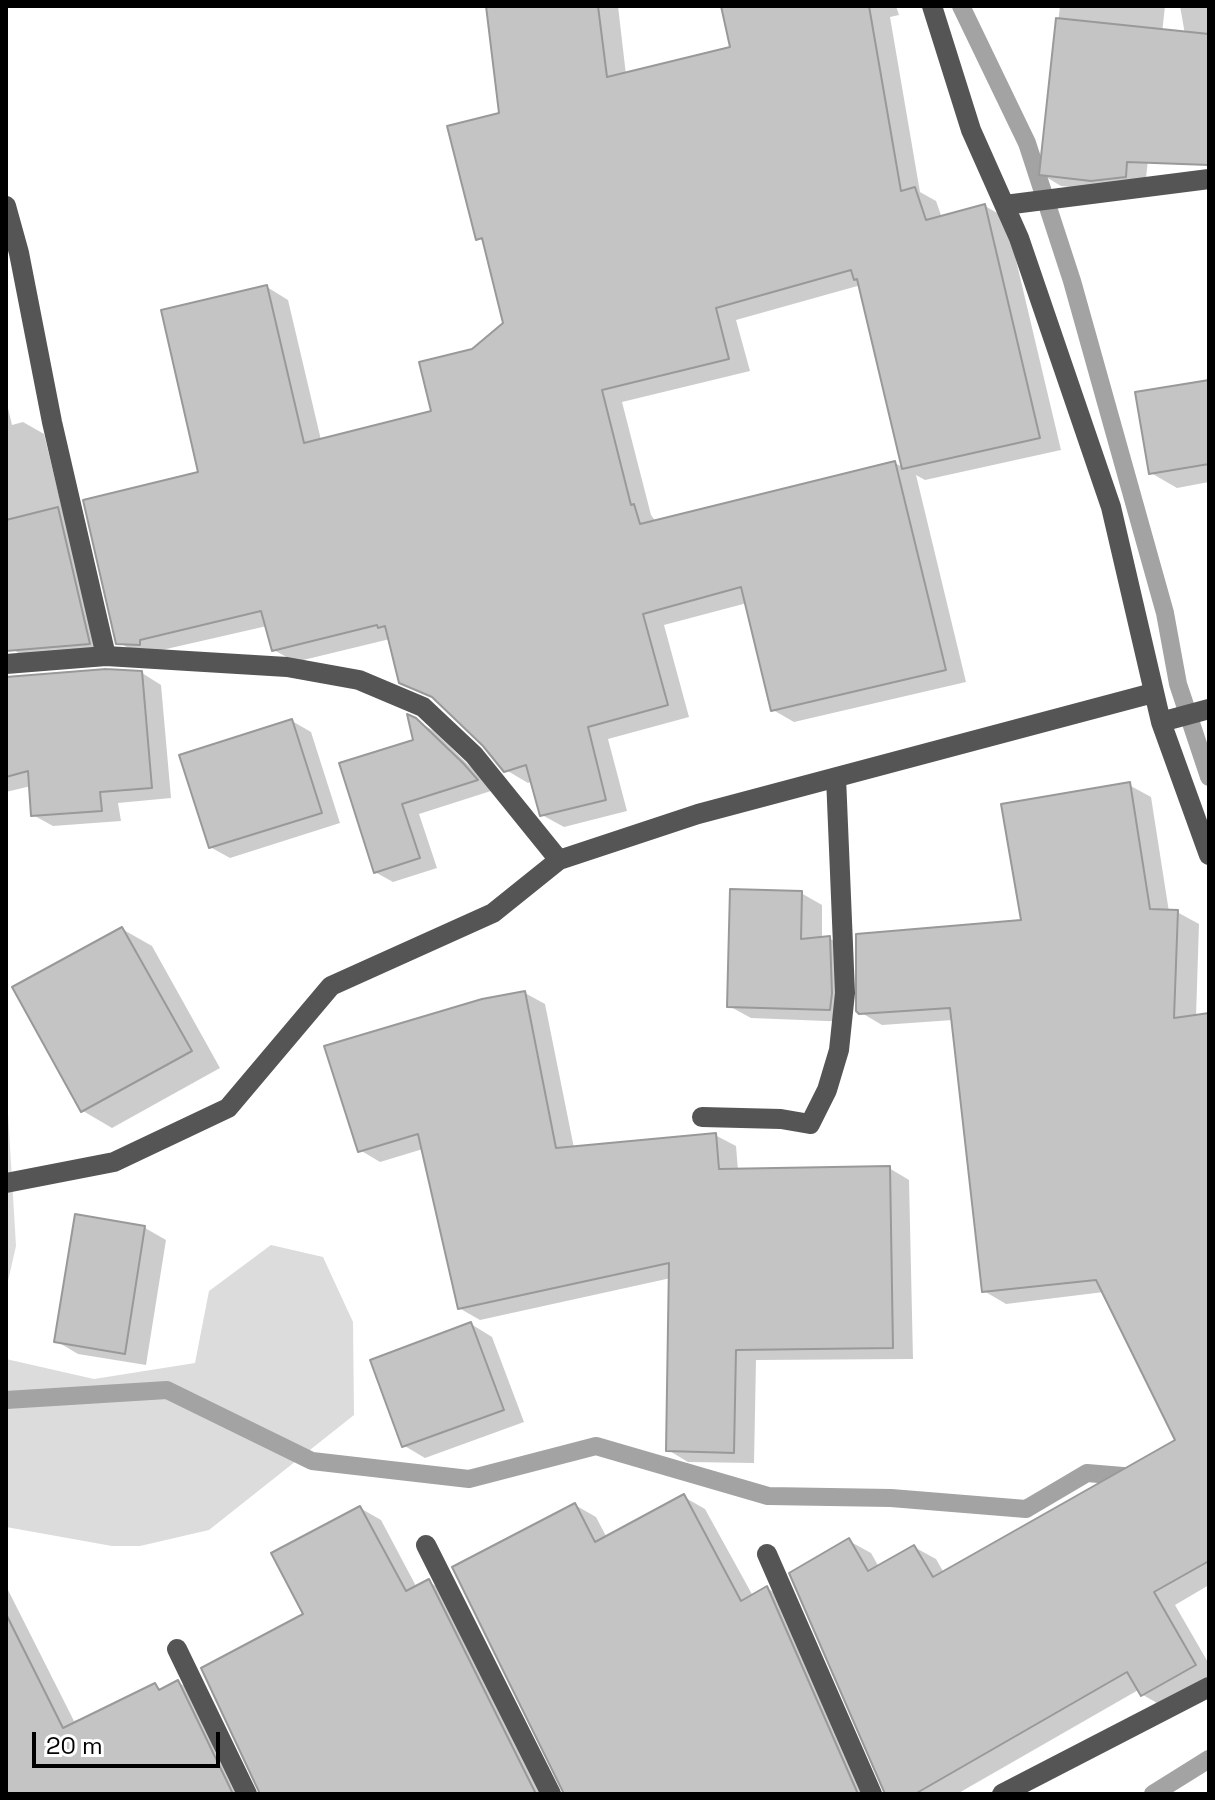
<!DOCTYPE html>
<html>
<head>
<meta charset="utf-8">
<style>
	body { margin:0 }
	#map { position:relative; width:1215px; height:1800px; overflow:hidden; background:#fff; font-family:"Space Grotesk",sans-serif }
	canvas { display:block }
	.frame { position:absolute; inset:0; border:8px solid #000; pointer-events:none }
	.scale { position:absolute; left:32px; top:1732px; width:188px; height:36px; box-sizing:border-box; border:4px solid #000; border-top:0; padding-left:10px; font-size:24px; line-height:28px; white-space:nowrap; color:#000; -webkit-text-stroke:6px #fff; paint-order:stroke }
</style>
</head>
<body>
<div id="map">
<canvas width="1215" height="1800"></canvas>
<div class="frame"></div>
<div class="scale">20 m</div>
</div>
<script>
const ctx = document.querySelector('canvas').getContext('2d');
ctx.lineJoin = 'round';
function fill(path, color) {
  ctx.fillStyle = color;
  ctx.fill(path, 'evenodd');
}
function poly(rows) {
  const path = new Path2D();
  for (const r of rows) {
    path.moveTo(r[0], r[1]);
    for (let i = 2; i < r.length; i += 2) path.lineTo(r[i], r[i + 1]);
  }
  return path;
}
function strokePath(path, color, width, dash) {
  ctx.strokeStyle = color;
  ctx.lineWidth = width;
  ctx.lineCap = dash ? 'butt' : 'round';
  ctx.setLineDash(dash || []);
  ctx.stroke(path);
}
fill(poly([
	[6,1080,16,1246,6,1290],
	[271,1245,323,1257,353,1322,354,1415,209,1530,140,1546,112,1546,6,1527,6,1359,94,1379,195,1363,209,1291]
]), '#dcdcdc');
fill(poly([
	[488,6,618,6,626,75,732,49,723,6,896,6,899,15,890,17,920,192,936,201,942,218,985,206,1006,218,1061,450,925,480,916,475,966,682,794,722,773,710,747,603,664,625,689,717,608,739,627,811,564,827,542,815,533,781,528,783,506,770,485,744,439,701,401,682,390,639,295,662,274,650,267,626,140,655,118,642,200,473,267,287,288,300,321,440,433,412,473,351,506,324,486,243,478,238,501,115],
	[861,285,904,468,895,463,656,522,651,515,622,402,750,371,736,320],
	[1060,6,1165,6,1145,187,1113,191,1061,186,1041,174],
	[1180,6,1209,6,1209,165,1208,165],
	[1209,382,1209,482,1177,488,1151,473],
	[6,400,12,425,23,422,44,434,63,512,110,656,33,662,12,649,6,626],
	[142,673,161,685,171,798,118,803,121,821,53,826,33,815,31,786,6,792,6,679],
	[415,720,434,731,494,790,419,814,437,868,393,882,375,872,415,741],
	[292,721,311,732,340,823,230,858,210,847],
	[1129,785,1151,797,1169,912,1177,912,1199,924,1196,1017,1209,1015,1209,1585,1175,1605,1209,1664,1209,1682,1164,1707,1143,1695,1140,1689,957,1794,885,1794,849,1541,871,1553,879,1567,914,1547,936,1559,944,1573,1177,1441,1104,1292,1006,1304,984,1291,953,1020,882,1025,860,1012,1023,922],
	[801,893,822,905,822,939,829,938,850,951,851,1022,751,1018,729,1006],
	[122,929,152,946,220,1068,112,1128,83,1111],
	[525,993,545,1004,574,1148,715,1135,736,1146,738,1170,889,1168,909,1180,913,1359,756,1360,754,1463,688,1462,668,1450,671,1278,480,1320,459,1308,423,1149,380,1162,360,1150],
	[145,1228,166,1240,146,1365,78,1354,56,1341],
	[471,1324,492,1337,524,1422,425,1458,403,1445],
	[684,1497,705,1509,753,1596,767,1588,788,1601,873,1794,564,1794,575,1505,596,1517,607,1538],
	[360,1508,381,1520,417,1588,429,1582,450,1594,551,1794,261,1794,306,1614],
	[6,1586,74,1721,103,1711,155,1686,163,1690,178,1682,199,1695,247,1794,6,1794]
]), '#0003');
strokePath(poly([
	[961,6,1027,143,1072,281,1165,613,1178,684,1209,777],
	[6,1400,167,1390,312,1461,469,1479,596,1446,768,1496,891,1498,1026,1509,1087,1473,1135,1477],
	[1153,1794,1209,1759]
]), '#a3a3a3', 18);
const building = poly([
	[486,6,598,6,607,77,730,47,721,6,869,6,901,191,915,187,926,220,985,204,1040,438,902,469,857,279,854,280,851,270,716,308,729,359,602,390,631,505,634,504,640,524,895,461,946,670,771,711,741,587,643,614,668,705,588,727,606,800,540,816,526,765,504,772,483,746,432,697,399,683,385,626,378,628,377,625,272,651,261,611,140,640,140,645,116,644,83,500,198,472,161,310,267,285,304,443,431,411,419,362,472,349,503,323,482,238,476,240,447,126,499,113,486,6],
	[1056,18,1209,34,1209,165,1127,162,1126,177,1091,181,1039,175,1056,18],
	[1209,380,1209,464,1149,474,1135,392,1209,380],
	[58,507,90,644,6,651,6,520,58,507],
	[106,669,142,671,152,788,100,792,102,811,31,816,28,771,6,777,6,677,106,669],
	[407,714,416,718,464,764,478,780,402,804,420,858,374,873,339,763,413,740,407,714],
	[292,719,322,813,209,848,179,755,292,719],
	[1130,782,1150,909,1178,910,1174,1018,1209,1013,1209,1561,1154,1592,1196,1665,1141,1696,1127,1672,915,1794,885,1794,789,1573,849,1538,868,1571,914,1545,933,1577,1175,1440,1096,1280,982,1292,950,1008,859,1014,856,1011,856,934,1021,920,1001,804,1130,782],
	[730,889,802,891,801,939,830,936,832,993,830,1010,727,1007,730,889],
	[122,927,192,1051,81,1112,12,987,122,927],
	[525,991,556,1148,716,1133,719,1169,890,1166,893,1348,736,1350,734,1453,666,1451,669,1263,458,1309,418,1134,358,1152,324,1046,482,999,525,991],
	[75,1214,145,1226,125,1354,54,1342,75,1214],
	[471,1322,504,1410,402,1447,370,1360,471,1322],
	[684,1494,741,1601,767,1586,858,1794,564,1794,452,1567,575,1503,595,1542,684,1494],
	[360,1506,406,1591,429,1579,536,1794,260,1794,201,1668,303,1614,271,1553,360,1506],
	[6,1614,63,1728,155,1683,159,1690,178,1680,233,1794,6,1794,6,1614]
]);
fill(building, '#c4c4c4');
strokePath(building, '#999', 2);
strokePath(poly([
	[932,6,971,130,1019,238,1111,507,1161,722,1209,855],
	[1005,205,1209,179],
	[6,206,19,253,52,422,106,656],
	[6,664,106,656,287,667,359,680,423,707,474,755,559,860],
	[1161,722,1209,709],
	[702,1117,781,1119,810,1124,827,1090,839,1050,845,993,836,777],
	[6,1183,114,1162,228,1108,331,986,493,913,559,860,698,814,1153,693],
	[426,1545,551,1794],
	[767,1554,872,1794],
	[177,1649,247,1794],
	[1002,1794,1209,1687]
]), '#555', 20);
</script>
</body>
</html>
